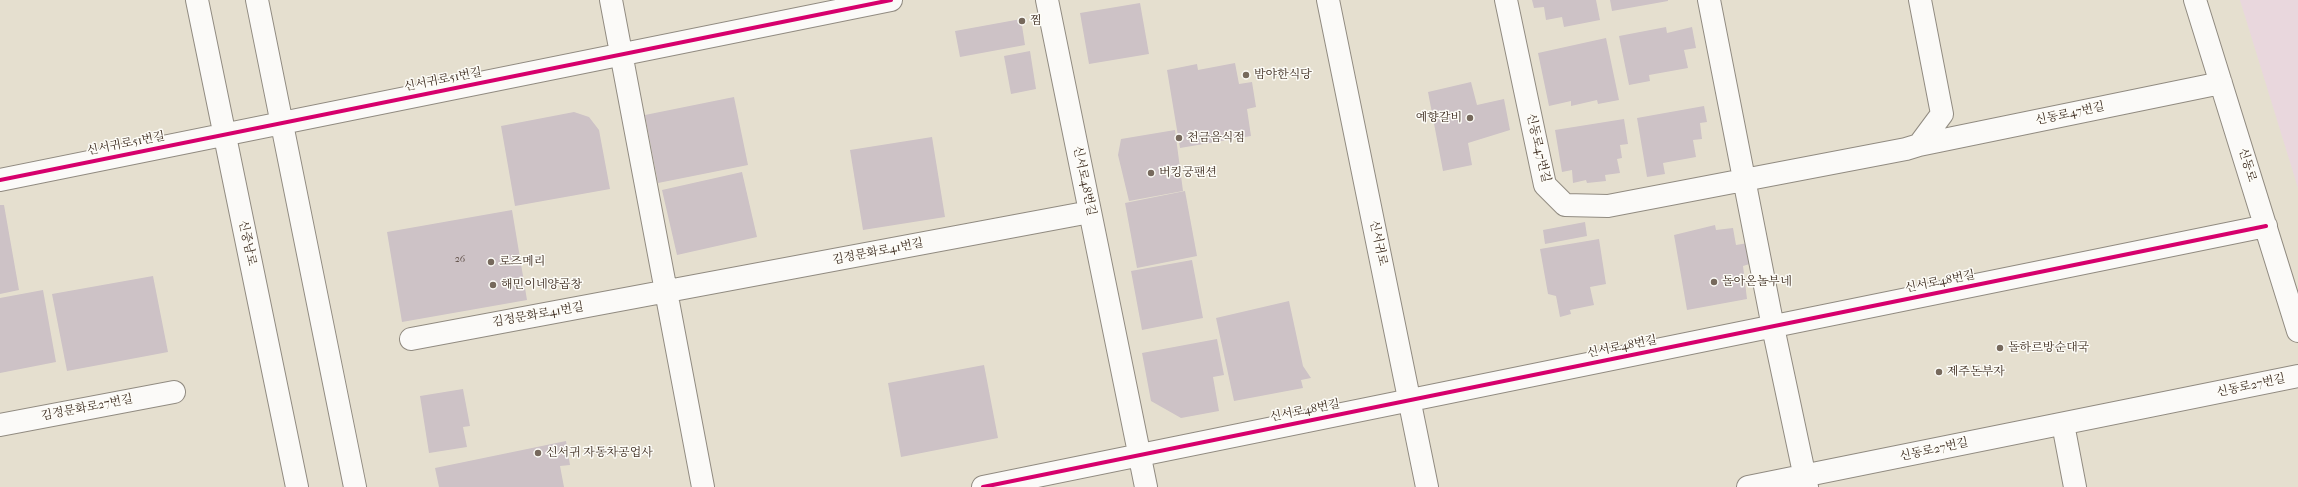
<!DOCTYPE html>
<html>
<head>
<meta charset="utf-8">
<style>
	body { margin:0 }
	canvas { display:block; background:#e5dfcf }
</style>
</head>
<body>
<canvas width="2298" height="487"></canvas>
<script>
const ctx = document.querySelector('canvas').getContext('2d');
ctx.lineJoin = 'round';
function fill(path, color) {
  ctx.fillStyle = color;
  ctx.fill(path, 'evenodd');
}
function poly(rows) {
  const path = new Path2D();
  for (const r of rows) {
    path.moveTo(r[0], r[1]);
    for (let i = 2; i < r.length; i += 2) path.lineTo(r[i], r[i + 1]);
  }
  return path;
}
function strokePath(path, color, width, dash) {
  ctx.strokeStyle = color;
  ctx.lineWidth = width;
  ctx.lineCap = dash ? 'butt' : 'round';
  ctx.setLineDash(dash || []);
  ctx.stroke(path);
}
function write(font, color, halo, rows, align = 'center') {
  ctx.font = font + ' "IM FELL French Canon","Noto Serif KR",serif';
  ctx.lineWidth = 3;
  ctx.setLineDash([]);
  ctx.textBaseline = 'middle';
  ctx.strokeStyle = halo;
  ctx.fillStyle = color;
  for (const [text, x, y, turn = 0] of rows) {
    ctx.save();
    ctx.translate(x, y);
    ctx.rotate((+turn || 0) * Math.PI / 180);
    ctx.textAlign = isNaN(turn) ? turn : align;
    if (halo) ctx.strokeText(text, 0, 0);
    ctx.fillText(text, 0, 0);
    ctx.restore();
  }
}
fill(poly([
	[2240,0,2298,0,2298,188]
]), '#e9d7dd');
fill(poly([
	[1532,0,1596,0,1600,20,1564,27,1562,17,1546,20,1544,7,1534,8],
	[1610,0,1668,0,1668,1,1612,11],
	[1140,3,1149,54,1089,64,1080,13],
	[1021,19,1025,45,960,57,955,31],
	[1666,27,1667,33,1692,27,1696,48,1684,50,1688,68,1649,75,1650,81,1629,85,1619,36],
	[1606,38,1619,100,1598,104,1597,100,1571,106,1571,101,1549,106,1538,53],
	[1030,51,1036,89,1011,94,1004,56],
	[1235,63,1239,84,1252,82,1256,107,1247,109,1251,136,1180,148,1167,70,1197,64,1198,70],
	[1471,82,1477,105,1504,99,1510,130,1468,143,1472,165,1443,171,1428,92],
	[734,97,748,165,658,183,645,115],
	[1704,106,1707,122,1700,123,1702,139,1693,140,1696,157,1663,163,1665,174,1647,177,1637,118],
	[574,112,589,117,599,130,610,189,515,206,501,126],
	[1624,119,1628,144,1620,145,1622,158,1617,159,1620,173,1605,175,1606,181,1587,183,1586,180,1573,183,1572,170,1562,172,1555,130],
	[1175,130,1183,191,1129,201,1118,155,1121,139],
	[932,137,945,217,863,230,850,150],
	[742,172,757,237,677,255,662,190],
	[1185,191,1197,256,1137,268,1125,203],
	[0,205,4,205,19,290,0,294],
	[512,210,527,300,402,322,387,232],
	[1585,222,1587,236,1545,244,1543,230],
	[1715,225,1716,230,1733,228,1736,245,1748,243,1753,263,1743,266,1747,299,1687,310,1674,235],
	[1599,239,1606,284,1590,287,1594,305,1570,310,1571,314,1560,317,1556,296,1548,294,1540,249],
	[1192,260,1203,318,1142,330,1131,271],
	[153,276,168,352,67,371,52,294],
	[43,290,56,362,0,373,0,298],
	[1289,301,1303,366,1311,378,1301,380,1303,388,1234,401,1216,318],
	[1217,339,1224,375,1213,377,1219,411,1181,418,1151,401,1142,353],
	[984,365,998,438,901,457,888,383],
	[463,389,470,426,463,427,467,447,429,453,420,396],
	[566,441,570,465,560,466,564,487,439,487,435,468]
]), '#cdc2c6');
const minor = poly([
	[197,0,297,487],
	[257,0,355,487],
	[611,0,703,487],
	[1047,0,1146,487],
	[1328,0,1427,487],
	[1506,0,1545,185,1565,205,1608,206,1906,149,1919,145,1942,114,1920,0],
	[1709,0,1773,327,1807,487],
	[2195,0,2298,331],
	[1919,145,2221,83],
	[0,180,891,0],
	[411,339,1090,212],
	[2063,424,2075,487],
	[0,425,174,392],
	[983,487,2266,226],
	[1748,487,2298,376]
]);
strokePath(minor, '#918b81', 24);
strokePath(minor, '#fbfaf8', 22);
strokePath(poly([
	[0,180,891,0],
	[983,487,2266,226]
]), '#d6006c', 4);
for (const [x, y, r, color] of [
	[1022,21,4,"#76695c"],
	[1246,75,4,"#76695c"],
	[1470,118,4,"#76695c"],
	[1179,138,4,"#76695c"],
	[1151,173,4,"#76695c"],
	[491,262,4,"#76695c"],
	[1714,282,4,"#76695c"],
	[493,285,4,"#76695c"],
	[2000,348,4,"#76695c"],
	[1939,372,4,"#76695c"],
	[538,453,4,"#76695c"]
]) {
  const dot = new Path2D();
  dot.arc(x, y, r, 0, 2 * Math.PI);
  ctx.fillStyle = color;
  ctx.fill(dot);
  strokePath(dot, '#fdfcf7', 1.5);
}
write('10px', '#605048', null, [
	["26",460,260]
]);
write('12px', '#3b2a1e', '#fdfcf7', [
	["찜",1030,21],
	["밤야한식당",1254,75],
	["예향갈비",1462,118,"right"],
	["천금음식점",1187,138],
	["버킹궁팬션",1159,173],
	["로즈메리",499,262],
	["돌아온놀부네",1722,282],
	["해민이네양곱창",501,285],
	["돌하르방순대국",2008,348],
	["제주돈부자",1947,372],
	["신서귀 자동차공업사",546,453]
], 'left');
write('12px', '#3b2a1e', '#fdfcf7', [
	["신서귀로51번길",443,80,-11],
	["신동로47번길",2070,114,-12],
	["신서귀로51번길",126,144,-11],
	["신동로47번길",1538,148,77],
	["신동로",2247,165,73],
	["신서로48번길",1084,181,78],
	["신중남로",247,243,78],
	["신서귀로",1378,243,78],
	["김정문화로41번길",878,252,-11],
	["신서로48번길",1940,282,-11],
	["김정문화로41번길",538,315,-10],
	["신서로48번길",1622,347,-11],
	["신동로27번길",2251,386,-12],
	["김정문화로27번길",87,408,-11],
	["신서로48번길",1305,411,-11],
	["신동로27번길",1934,450,-12]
]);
</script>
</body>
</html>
